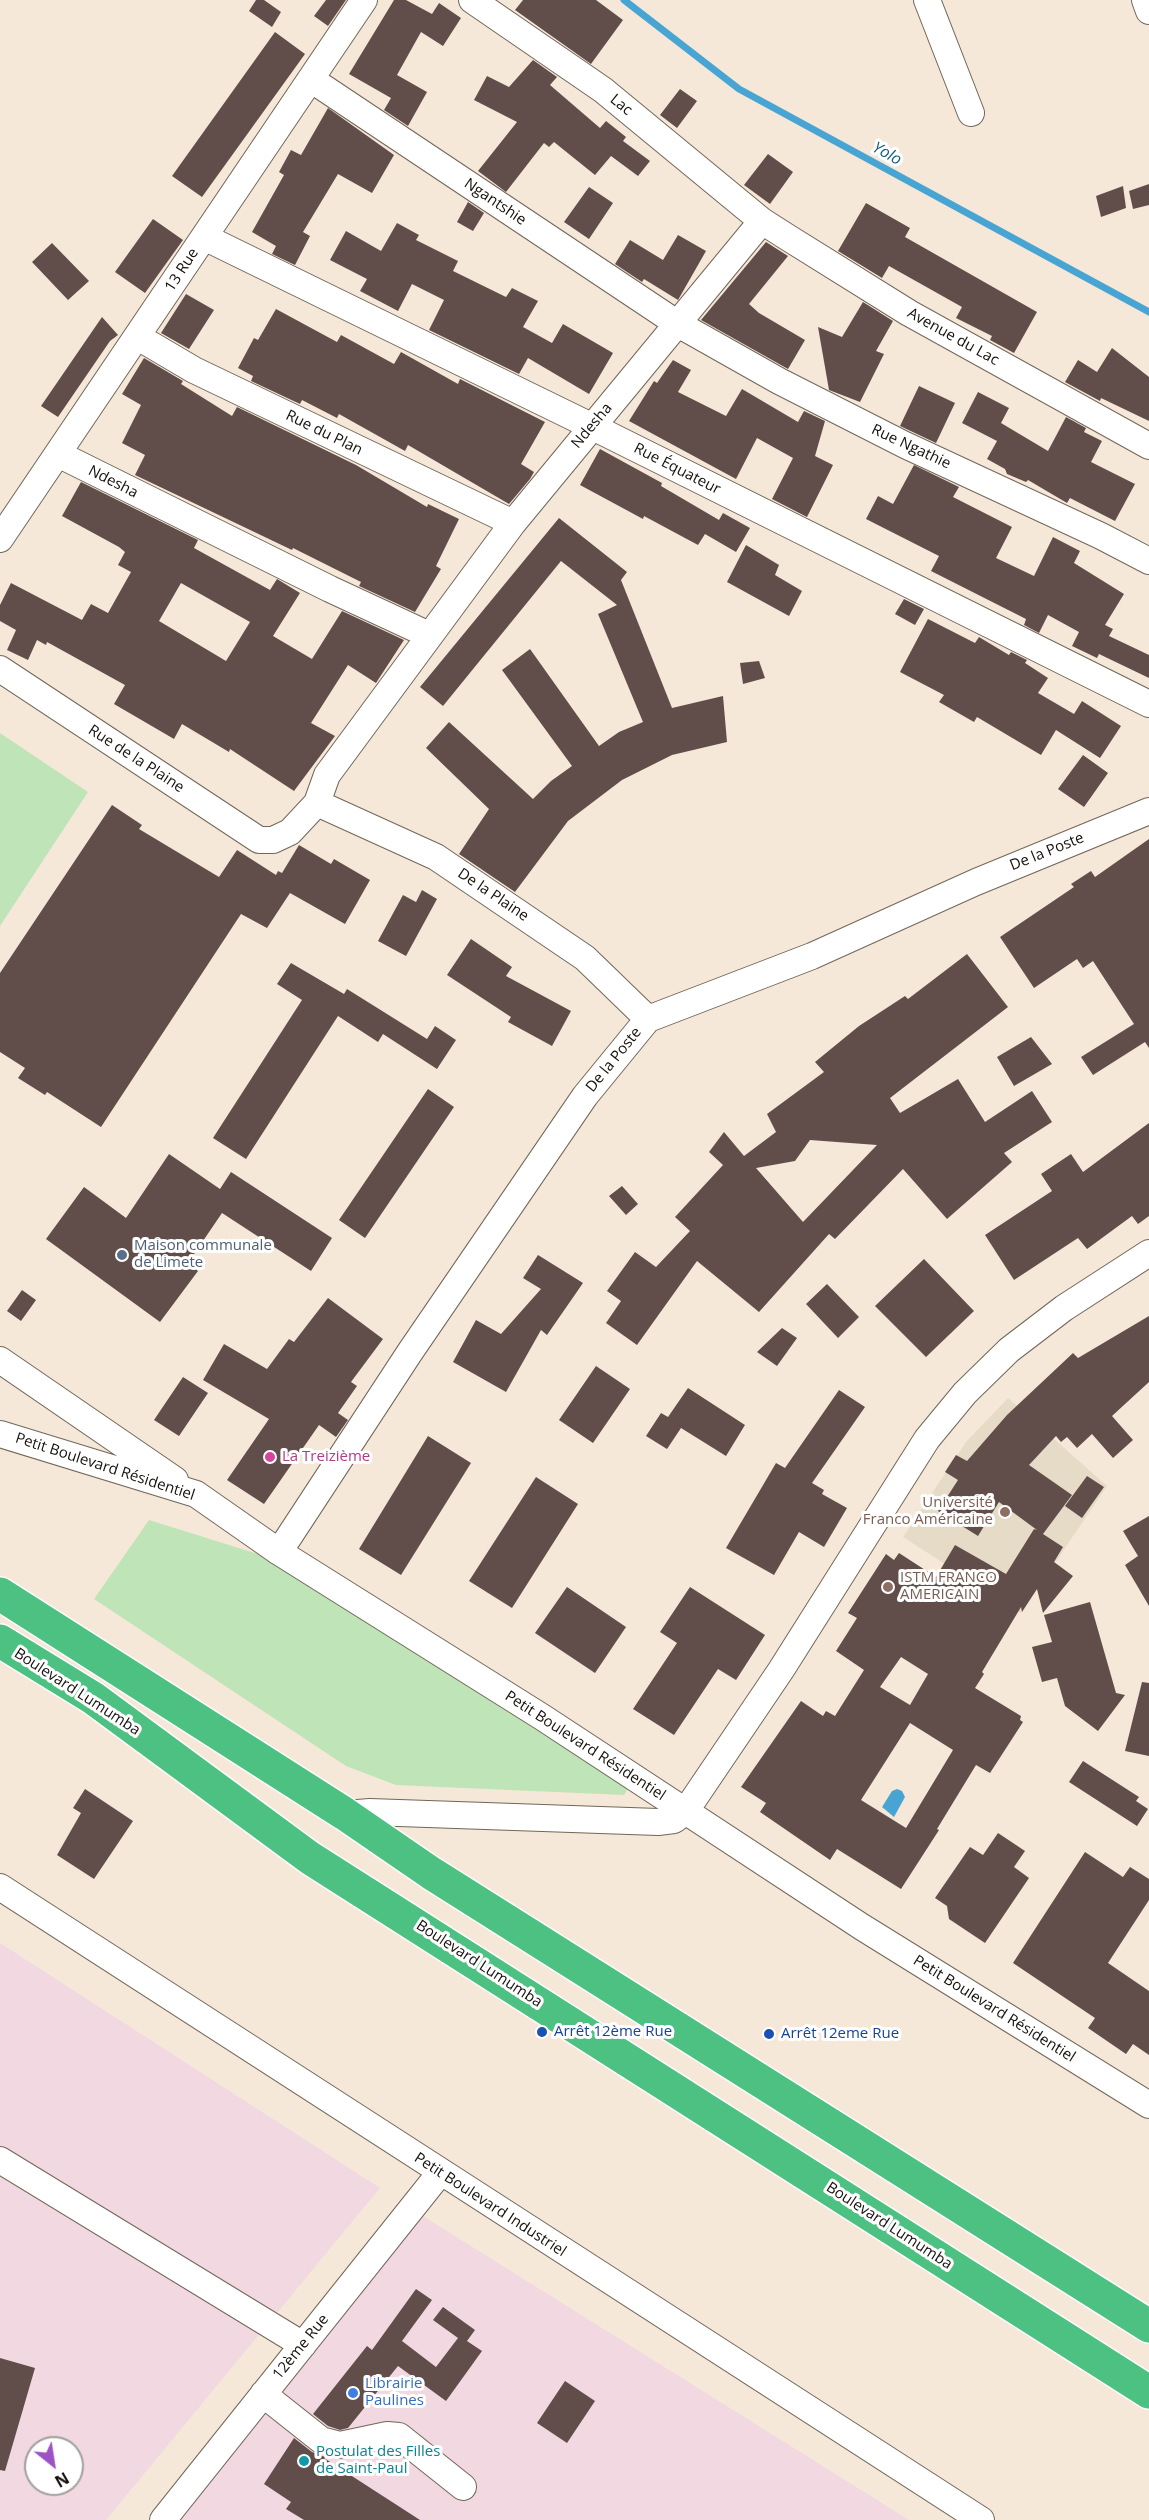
<!DOCTYPE html>
<html>
<head>
<meta charset="utf-8">
<style>
	body { margin:0 }
	#map { position:relative; width:1149px; height:2520px; overflow:hidden; background:#f5e8d8; font-family:"Open Sans",sans-serif }
	canvas { display:block }
	.north { position:absolute; left:24px; top:2436px; width:60px; height:60px; box-sizing:border-box; background:#fff; border:2px solid #a1a09e; border-radius:50%; rotate:150deg; font-size:16px; font-weight:700; line-height:24px; text-align:center; color:#15110c }
	.north::after { content:''; display:block; margin:auto; width:21px; height:27px; background:#9d52c5; clip-path:polygon(50% 0,100% 100%,50% 72%,0 100%) }
</style>
</head>
<body>
<div id="map">
<canvas width="1149" height="2520"></canvas>
<div class="north">N</div>
</div>
<script>
const ctx = document.querySelector('canvas').getContext('2d');
ctx.lineJoin = 'round';
function fill(path, color) {
  ctx.fillStyle = color;
  ctx.fill(path, 'evenodd');
}
function poly(rows) {
  const path = new Path2D();
  for (const r of rows) {
    path.moveTo(r[0], r[1]);
    for (let i = 2; i < r.length; i += 2) path.lineTo(r[i], r[i + 1]);
  }
  return path;
}
function strokePath(path, color, width, dash) {
  ctx.strokeStyle = color;
  ctx.lineWidth = width;
  ctx.lineCap = dash ? 'butt' : 'round';
  ctx.setLineDash(dash || []);
  ctx.stroke(path);
}
function write(font, color, halo, rows, align = 'center') {
  ctx.font = font + ' "Open Sans",sans-serif';
  ctx.lineWidth = 6;
  ctx.setLineDash([]);
  ctx.textBaseline = 'middle';
  ctx.strokeStyle = halo;
  ctx.fillStyle = color;
  for (const [text, x, y, turn = 0] of rows) {
    ctx.save();
    ctx.translate(x, y);
    ctx.rotate((+turn || 0) * Math.PI / 180);
    ctx.textAlign = isNaN(turn) ? turn : align;
    if (halo) ctx.strokeText(text, 0, 0);
    ctx.fillText(text, 0, 0);
    ctx.restore();
  }
}
fill(poly([
	[0,1943,380,2188,106,2520,0,2520],
	[36,2448,72,2448,72,2484,36,2484],
	[415,2211,909,2520,168,2520]
]), '#f2d8e0');
fill(poly([
	[1008,1398,1107,1486,1021,1613,903,1537,966,1442]
]), '#e5dbc6');
fill(poly([
	[0,733,88,792,0,926],
	[149,1520,261,1555,631,1783,624,1795,396,1785,346,1766,94,1599]
]), '#bfe4b7');
fill(poly([
	[897,1789,902,1791,905,1797,894,1817,882,1807,892,1791]
]), '#48a5d3');
strokePath(poly([
	[624,0,739,89,1149,312]
]), '#48a5d3', 7);
fill(poly([
	[256,0,264,0,281,12,272,27,249,11],
	[326,0,346,0,328,26,314,16],
	[394,0,406,0,432,14,439,3,461,18,443,46,421,32,397,75,427,92,408,126,384,110,391,98,349,74],
	[523,0,596,0,623,20,591,64,515,10],
	[275,32,305,54,202,197,172,176],
	[533,60,557,77,550,85,600,128,606,121,626,137,623,141,650,161,638,176,611,156,595,175,554,142,549,147,544,143,506,192,478,171,517,122,474,100,487,76,509,87],
	[680,89,697,101,677,128,660,115],
	[328,108,394,155,372,193,338,174,303,232,310,236,295,265,272,254,276,246,252,232,284,175,279,172,291,150,301,155],
	[768,154,793,172,770,204,744,185],
	[1149,184,1149,205,1133,209,1129,191],
	[1123,186,1126,208,1101,217,1096,196],
	[589,187,613,203,589,239,564,222],
	[468,202,484,213,473,231,457,222],
	[866,203,910,228,905,237,1037,312,1014,353,990,340,992,336,956,318,962,307,889,266,882,278,838,251],
	[153,219,183,240,145,293,115,272],
	[397,223,419,235,416,240,458,261,453,271,506,297,512,288,538,301,523,327,552,343,563,324,613,353,589,394,528,358,519,374,429,330,444,300,412,284,398,311,360,291,367,279,330,260,346,231,381,251],
	[678,235,706,251,678,300,644,279,642,282,615,264,630,240,663,260],
	[766,242,788,256,749,304,759,313,805,340,788,369,701,320],
	[52,243,89,281,68,300,32,262],
	[186,294,214,310,189,349,161,333],
	[863,302,893,321,876,351,884,354,860,402,829,390,818,327,842,337],
	[276,309,337,342,341,335,394,364,401,352,458,384,460,379,545,422,521,464,534,472,530,479,509,504,408,445,405,451,339,414,337,418,302,400,300,404,251,381,253,376,238,368,254,338,258,340],
	[102,317,118,335,110,341,58,417,41,406],
	[1112,348,1149,377,1149,421,1101,398,1100,401,1065,382,1078,360,1097,372],
	[144,358,183,381,181,384,232,416,237,407,356,465,427,507,428,504,459,519,436,566,441,569,415,612,359,586,361,582,293,548,292,550,135,475,145,455,122,443,141,405,122,394],
	[673,360,691,370,678,392,726,416,742,389,798,422,804,411,825,421,815,456,833,465,807,517,772,499,793,458,757,438,736,479,629,421,654,381,657,383],
	[919,386,955,403,936,443,900,426],
	[978,392,1009,408,1001,423,1048,451,1066,417,1086,428,1084,432,1102,441,1091,462,1135,484,1115,521,1070,498,1067,503,1028,480,1026,482,1007,474,1005,469,987,459,997,441,962,423],
	[600,449,662,483,661,486,719,520,723,513,750,528,736,552,705,534,698,545,644,516,643,519,580,485],
	[914,465,959,487,953,497,1012,527,996,558,1034,576,1053,537,1080,551,1074,563,1124,594,1105,625,1113,629,1109,636,1149,655,1149,678,1099,654,1097,658,1072,646,1079,632,1048,615,1039,633,1024,625,1026,619,931,571,939,556,866,519,878,496,893,504],
	[81,482,198,540,194,548,270,590,277,579,300,593,273,636,312,659,342,611,404,640,376,683,348,665,311,723,335,736,294,791,230,749,229,752,182,724,174,739,114,704,125,685,47,642,46,645,37,640,28,660,7,650,16,630,0,621,0,605,11,583,82,620,91,604,108,613,131,572,118,565,125,552,119,547,62,516],
	[181,583,250,622,226,661,159,621],
	[559,518,627,572,621,580,672,708,723,696,727,742,672,755,622,780,568,821,515,892,459,854,489,809,426,748,449,722,533,799,551,781,572,766,502,670,530,649,599,746,619,732,643,722,598,614,617,605,561,561,443,706,420,687],
	[746,545,779,565,775,575,802,591,789,616,727,582],
	[904,599,924,609,915,625,895,614],
	[928,619,975,643,979,637,1009,655,1011,652,1027,660,1025,663,1048,678,1038,693,1074,714,1082,701,1121,726,1100,758,1056,730,1041,755,977,717,974,722,939,702,944,695,900,672],
	[759,661,765,678,743,684,740,663],
	[1083,755,1108,773,1084,807,1058,789],
	[112,805,142,825,139,829,219,877,237,850,276,875,278,871,282,873,299,845,331,864,334,859,370,880,345,924,290,893,267,928,241,914,101,1127,47,1092,45,1095,18,1078,25,1068,0,1052,0,973],
	[1149,839,1149,1048,1145,1042,1093,1075,1081,1057,1134,1024,1093,961,1083,968,1077,959,1034,988,1000,937,1074,887,1071,884,1091,871,1095,877],
	[422,890,437,899,406,956,378,941,403,895,416,902],
	[471,939,512,967,506,976,571,1011,552,1046,508,1022,511,1017,447,975],
	[967,954,1008,1007,890,1098,900,1113,958,1079,985,1122,1032,1091,1052,1122,1004,1153,1012,1162,947,1219,903,1169,835,1239,829,1234,759,1312,697,1261,637,1345,606,1323,621,1301,607,1291,635,1252,656,1267,690,1231,675,1217,723,1165,709,1152,724,1132,744,1156,776,1132,767,1114,824,1072,815,1062,859,1026,905,996,908,999],
	[810,1140,877,1145,803,1222,756,1168,795,1161],
	[291,963,344,994,347,989,427,1039,435,1026,456,1040,437,1069,383,1034,378,1042,338,1016,246,1159,213,1138,302,1000,277,984],
	[1031,1037,1052,1064,1014,1086,997,1057],
	[428,1089,454,1107,365,1238,339,1220],
	[1149,1123,1149,1216,1138,1224,1132,1216,1087,1249,1078,1238,1014,1280,985,1235,1052,1191,1041,1174,1071,1154,1083,1172],
	[169,1154,220,1189,231,1172,332,1238,311,1271,222,1213,188,1263,198,1271,160,1322,46,1239,84,1187,126,1218],
	[622,1186,638,1204,626,1215,609,1196],
	[538,1255,583,1283,547,1335,541,1330,506,1392,453,1362,476,1320,501,1334,541,1289,523,1278],
	[924,1259,974,1311,926,1357,875,1306],
	[827,1284,859,1317,838,1338,806,1304],
	[22,1290,36,1300,21,1321,7,1311],
	[328,1298,383,1339,351,1382,357,1386,338,1413,348,1420,336,1437,319,1425,264,1504,227,1480,269,1419,203,1380,224,1344,267,1369,289,1339,294,1342],
	[1149,1316,1149,1382,1112,1416,1133,1440,1113,1458,1092,1434,1077,1448,1067,1437,1061,1442,1056,1436,1029,1465,1072,1495,1043,1534,1063,1547,1054,1562,1073,1576,1043,1613,1037,1589,1022,1612,1021,1607,982,1672,984,1674,975,1688,1021,1716,1020,1720,1023,1722,990,1773,976,1765,937,1829,939,1830,901,1889,837,1849,830,1860,760,1812,766,1803,741,1787,801,1701,823,1716,826,1711,835,1716,864,1670,836,1651,857,1618,848,1613,886,1554,894,1560,899,1553,936,1577,955,1545,1006,1574,1034,1529,1037,1530,999,1502,978,1536,938,1511,958,1480,945,1472,956,1455,967,1461,1007,1415,1073,1353,1078,1358],
	[901,1657,928,1674,910,1705,880,1687],
	[910,1723,953,1750,906,1828,861,1800],
	[782,1328,797,1338,777,1366,757,1352],
	[596,1366,630,1389,593,1443,559,1420],
	[183,1377,208,1393,179,1436,154,1420],
	[688,1388,745,1425,726,1456,681,1428,667,1449,646,1436,661,1413,668,1417],
	[839,1390,865,1407,812,1483,824,1490,822,1494,847,1508,824,1547,799,1532,774,1575,726,1548,776,1463,785,1468],
	[428,1436,471,1463,401,1575,359,1549],
	[1087,1476,1104,1487,1082,1518,1065,1506],
	[536,1477,578,1504,512,1608,469,1581],
	[1149,1516,1149,1606,1125,1565,1138,1556,1123,1531],
	[567,1587,626,1627,595,1673,535,1633],
	[690,1587,765,1635,736,1680,718,1669,674,1735,633,1709,677,1643,660,1632],
	[1090,1602,1116,1693,1125,1695,1098,1731,1065,1706,1057,1678,1042,1682,1032,1647,1052,1642,1044,1615],
	[1142,1682,1149,1683,1149,1756,1125,1751],
	[1083,1761,1139,1797,1136,1801,1148,1809,1137,1826,1069,1782],
	[85,1789,133,1821,94,1879,57,1855,81,1813,73,1808],
	[998,1833,1025,1851,1014,1867,1029,1878,985,1943,949,1919,947,1906,935,1898,970,1847,983,1855],
	[1085,1852,1123,1877,1130,1867,1149,1879,1149,1900,1108,1963,1149,1991,1149,2055,1133,2044,1126,2054,1088,2028,1095,2018,1013,1963],
	[416,2289,432,2300,402,2341,436,2367,458,2338,433,2320,443,2307,475,2330,467,2341,482,2351,446,2401,398,2366,348,2428,340,2430,328,2426,313,2414,367,2346,372,2350],
	[0,2358,35,2368,5,2471,0,2470],
	[565,2381,595,2401,567,2443,537,2423],
	[294,2438,312,2452,325,2457,324,2458,420,2520,304,2520,286,2509,291,2502,264,2484]
]), '#614e4b');
const minor = poly([
	[472,0,603,90,762,221,787,237,909,313,1149,446],
	[927,0,971,113],
	[1145,0,1149,11],
	[312,80,678,324,779,381,905,445,1101,536,1149,561],
	[204,237,591,426,1149,704],
	[138,337,194,370,513,523],
	[58,454,330,589,429,635],
	[0,539,364,0],
	[0,669,259,840,273,840,290,832,317,803,327,775,513,523,762,221],
	[317,803,436,857,585,958,648,1019],
	[0,1360,175,1480],
	[0,1434,196,1494,279,1552,542,1717,862,1927,1149,2105],
	[279,1552,410,1352,585,1096,648,1019,812,956,976,882,1149,811],
	[345,1814,370,1812,658,1822,674,1820,685,1812,781,1670,927,1439,965,1393,1009,1350,1064,1308,1149,1253],
	[0,1887,981,2520],
	[0,2160,303,2345],
	[263,2394,321,2440,340,2445,387,2435,399,2436,463,2487],
	[163,2520,440,2173]
]);
const highway = poly([
	[0,1594,345,1814,431,1873,1149,2326],
	[0,1641,93,1698,310,1858,1149,2392]
]);
strokePath(minor, '#726759', 28);
strokePath(highway, '#fff', 36);
strokePath(minor, '#fff', 26);
strokePath(highway, '#4dc182', 33);
for (const [x, y, r, color] of [
	[122,1255,6,"#5c6f8a"],
	[270,1457,6,"#d1479c"],
	[1005,1512,6,"#8d6e63"],
	[888,1587,6,"#8d6e63"],
	[542,2032,6,"#1a4fb4"],
	[769,2034,6,"#1a4fb4"],
	[353,2393,6,"#3f7fe0"],
	[304,2461,6,"#0f9aa8"]
]) {
  const dot = new Path2D();
  dot.arc(x, y, r, 0, 2 * Math.PI);
  ctx.fillStyle = color;
  ctx.fill(dot);
  strokePath(dot, '#fff', 2);
}
write('15px', '#15110c', '#fff', [
	["Lac",621,105,39],
	["Ngantshie",495,202,34],
	["13 Rue",182,270,-57],
	["Avenue du Lac",953,337,29],
	["Ndesha",592,426,-50],
	["Rue du Plan",324,433,26],
	["Rue Ngathie",911,447,25],
	["Rue Équateur",677,469,27],
	["Ndesha",113,482,27],
	["Rue de la Plaine",136,759,33],
	["De la Poste",1047,852,-22],
	["De la Plaine",493,895,34],
	["De la Poste",614,1060,-51],
	["Petit Boulevard Résidentiel",105,1467,18],
	["Boulevard Lumumba",77,1692,33],
	["Petit Boulevard Résidentiel",585,1746,33],
	["Boulevard Lumumba",479,1964,33],
	["Petit Boulevard Résidentiel",994,2009,32],
	["Petit Boulevard Industriel",490,2205,33],
	["Boulevard Lumumba",889,2226,33],
	["12ème Rue",301,2347,-51]
]);
write('15px', '#4e5e75', '#fff', [
	["Maison communale",134,1246],
	["de Limete",134,1263]
], 'left');
write('15px', '#b23c85', '#fff', [
	["La Treizième",282,1457]
], 'left');
write('15px', '#785e54', '#fff', [
	["Université",993,1503],
	["Franco Américaine",993,1520],
	["ISTM FRANCO",900,1578,"left"],
	["AMERICAIN",900,1595,"left"]
], 'right');
write('15px', '#164399', '#fff', [
	["Arrêt 12ème Rue",554,2032],
	["Arrêt 12eme Rue",781,2034]
], 'left');
write('15px', '#366cbe', '#fff', [
	["Librairie",365,2384],
	["Paulines",365,2401]
], 'left');
write('15px', '#0d838f', '#fff', [
	["Postulat des Filles",316,2452],
	["de Saint-Paul",316,2469]
], 'left');
write('italic 16px', '#145b7b', '#fff', [
	["Yolo",887,154,29]
]);
</script>
</body>
</html>
